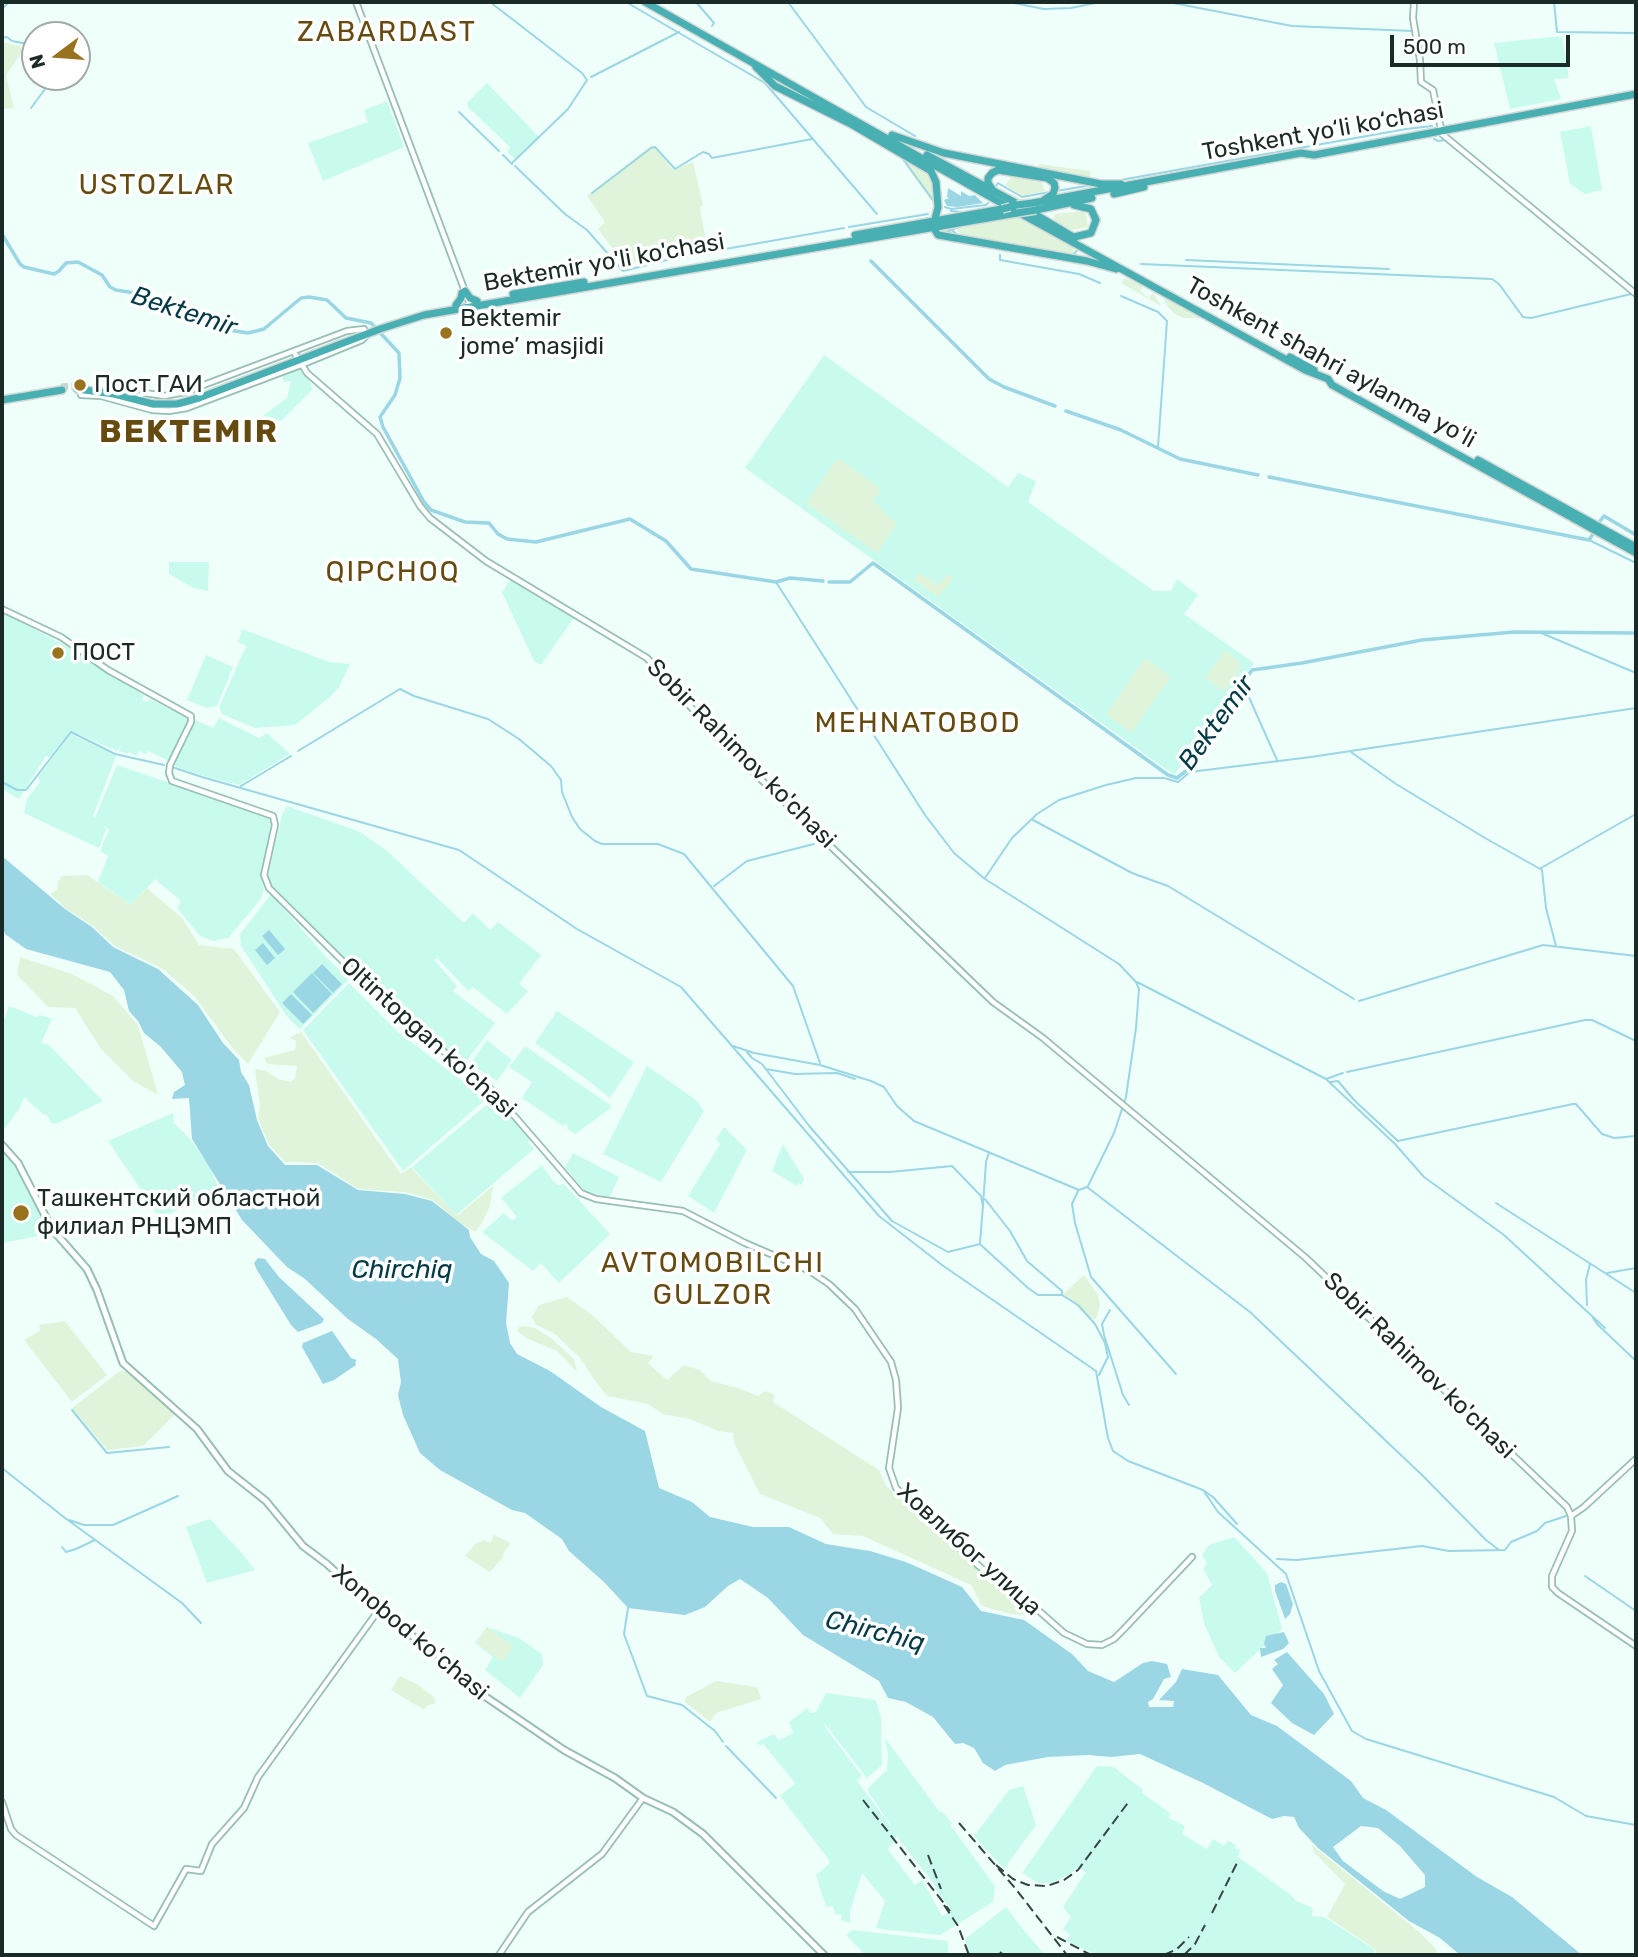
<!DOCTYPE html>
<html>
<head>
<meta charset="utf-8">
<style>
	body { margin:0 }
	#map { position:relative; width:1638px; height:1957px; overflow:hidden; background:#effffa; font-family:Rubik,sans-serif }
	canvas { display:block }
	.frame { position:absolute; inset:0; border:4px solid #1a2a26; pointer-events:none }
	.north { position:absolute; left:21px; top:21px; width:70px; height:70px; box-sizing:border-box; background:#fff; border:2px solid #a3aaa8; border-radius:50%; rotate:254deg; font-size:19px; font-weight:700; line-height:28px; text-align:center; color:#1a2a26 }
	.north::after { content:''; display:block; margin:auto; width:24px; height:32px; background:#99721e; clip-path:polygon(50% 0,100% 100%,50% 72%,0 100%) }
	.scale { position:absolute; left:1390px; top:35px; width:180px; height:32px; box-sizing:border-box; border:4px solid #1a2a26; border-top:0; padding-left:9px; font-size:21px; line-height:24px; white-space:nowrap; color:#1a2a26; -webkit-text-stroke:5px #fff; paint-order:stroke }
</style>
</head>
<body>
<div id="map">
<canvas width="1638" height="1957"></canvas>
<div class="frame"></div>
<div class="north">N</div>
<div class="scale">500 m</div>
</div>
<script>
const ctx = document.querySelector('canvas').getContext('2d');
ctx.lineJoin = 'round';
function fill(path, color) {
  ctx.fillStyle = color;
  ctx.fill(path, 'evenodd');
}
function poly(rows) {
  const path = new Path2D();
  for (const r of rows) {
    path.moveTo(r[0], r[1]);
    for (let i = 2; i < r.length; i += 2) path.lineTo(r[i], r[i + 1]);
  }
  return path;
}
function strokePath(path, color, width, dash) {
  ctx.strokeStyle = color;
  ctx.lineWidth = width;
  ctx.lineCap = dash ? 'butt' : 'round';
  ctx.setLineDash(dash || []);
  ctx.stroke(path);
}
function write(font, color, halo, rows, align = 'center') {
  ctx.font = font + ' Rubik,sans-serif';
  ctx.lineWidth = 7;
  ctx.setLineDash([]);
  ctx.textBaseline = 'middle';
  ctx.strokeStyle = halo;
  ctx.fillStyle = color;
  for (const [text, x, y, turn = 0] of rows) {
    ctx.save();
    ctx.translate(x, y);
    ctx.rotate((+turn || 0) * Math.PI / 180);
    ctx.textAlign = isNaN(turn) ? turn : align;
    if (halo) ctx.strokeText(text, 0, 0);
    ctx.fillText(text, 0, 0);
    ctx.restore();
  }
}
fill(poly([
	[1562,36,1569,78,1554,79,1561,99,1510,109,1494,43],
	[487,83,540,138,516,160,507,152,510,147,468,107,467,103],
	[387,101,404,147,323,181,308,143,368,122,364,110],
	[1591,126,1602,190,1585,194,1570,184,1560,132],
	[824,355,1008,487,1018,473,1036,481,1028,502,1154,591,1171,591,1177,579,1198,595,1184,614,1254,663,1174,775,745,468],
	[298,367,311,383,312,390,281,421,276,420,263,432,253,423,287,398,291,381,284,382,282,374],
	[169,562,209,562,208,591,193,588,169,574],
	[511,579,575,616,541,665,534,661,502,592],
	[2,612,77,652,144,695,142,700,147,702,150,699,189,719,169,761,148,751,146,754,139,751,136,756,129,752,127,754,119,751,121,745,117,751,71,731,50,757,46,756,19,799,2,789],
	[242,629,329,662,350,664,339,687,330,697,295,725,255,728,222,714,219,707,246,646,238,642],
	[206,655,233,667,217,706,207,708,187,700],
	[219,718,259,738,267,733,290,754,239,785,204,776,171,765,195,720,213,728],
	[71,734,116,756,93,816,95,818,117,765,268,816,272,820,261,876,264,889,261,899,228,938,213,941,200,936,177,908,181,901,155,879,131,905,98,882,108,856,100,851,109,830,102,824,106,829,99,848,24,813,27,799,40,782,38,777],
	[287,806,360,832,387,851,464,923,473,913,490,930,498,922,541,955,519,984,528,991,507,1014,473,987,468,991,437,958,434,960,457,986,453,991,495,1023,465,1063,408,1023,267,880,282,815],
	[271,894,326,957,349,979,300,1029,288,1018,241,946,240,934],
	[349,983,398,1032,486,1099,403,1171,303,1030],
	[9,1006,37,1017,40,1015,52,1019,41,1043,49,1045,103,1101,56,1124,51,1123,46,1114,44,1115,24,1097,20,1108,2,1132,2,1026],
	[557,1011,634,1062,610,1098,589,1081,535,1043],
	[487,1040,512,1060,497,1081,470,1064],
	[525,1046,610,1105,611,1108,575,1134,567,1129,568,1126,565,1123,563,1126,522,1098,532,1082,509,1067],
	[647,1066,696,1100,704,1111,661,1182,603,1154],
	[496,1097,531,1138,528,1142,534,1149,456,1215,412,1167],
	[173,1113,174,1123,190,1139,209,1166,220,1190,160,1218,108,1141],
	[724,1127,747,1150,714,1213,688,1196,720,1144,716,1139],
	[783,1144,804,1179,801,1185,798,1183,797,1186,772,1171],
	[2,1149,18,1167,49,1234,2,1243],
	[573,1153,619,1177,609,1198,584,1190,565,1167],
	[542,1165,553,1181,558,1185,564,1184,610,1234,559,1283,541,1263,533,1271,482,1232,504,1213,512,1221,517,1217,501,1198],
	[210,1519,240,1551,255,1570,207,1583,186,1527],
	[1234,1537,1267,1573,1282,1629,1235,1673,1219,1657,1204,1623,1199,1598,1212,1585,1203,1568,1207,1564,1202,1555,1209,1545],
	[487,1627,519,1638,542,1654,543,1665,520,1698,485,1670,493,1657,475,1643],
	[826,1693,876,1700,881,1718,882,1765,867,1778,825,1724,825,1727,862,1776,857,1781,896,1833,869,1793,868,1788,887,1770,888,1756,885,1738,939,1811,945,1814,952,1824,951,1826,995,1886,993,1902,940,1935,886,1930,876,1928,885,1901,862,1873,850,1912,850,1923,841,1920,842,1915,835,1914,833,1906,826,1907,816,1875,829,1864,829,1860,780,1796,795,1783,763,1744,760,1746,757,1742,774,1734,779,1740,793,1733,789,1722,807,1708,810,1713,816,1712],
	[898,1836,900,1841,936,1886,935,1888,950,1909,949,1912,953,1920,948,1913,942,1916,922,1880,915,1885,889,1851,888,1848],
	[1097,1766,1114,1767,1143,1790,1142,1793,1170,1813,1169,1818,1185,1826,1182,1834,1207,1849,1213,1839,1224,1846,1228,1841,1236,1845,1235,1848,1240,1850,1238,1857,1291,1895,1296,1901,1313,1908,1312,1916,1324,1917,1374,1949,1375,1955,1097,1955,1066,1941,1070,1935,1063,1929,1071,1917,1063,1907,1086,1872,1077,1867,1070,1874,1052,1883,1038,1883,1022,1873],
	[1023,1786,1036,1825,1004,1869,974,1836,1009,1790],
	[1006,1907,1022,1928,1045,1955,969,1955,965,1939],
	[852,1930,948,1941,948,1955,865,1955,846,1935]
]), '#c8fbee');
fill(poly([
	[2,42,20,46,23,51,6,75,14,108,2,109],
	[652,145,673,170,693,162,703,205,700,208,707,247,625,265,598,229,605,222,587,196],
	[903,157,931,176,935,206,902,160],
	[1038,164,1090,171,1091,179,1040,170],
	[1017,170,1039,174,1045,191,1022,196,1005,185],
	[1085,211,1088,227,1072,230,1053,220,1055,214],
	[1017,217,1021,219,1076,249,1072,253,1065,256,1054,256,1041,249,964,236,956,230,978,223],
	[1125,278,1143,286,1140,291,1149,298,1153,292,1161,306,1121,283],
	[1157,286,1169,299,1180,306,1180,308,1199,314,1203,318,1184,318,1175,314,1168,307],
	[838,458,881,489,873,501,897,524,877,553,806,503],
	[919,572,938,585,948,574,954,578,938,597,914,580],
	[1225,650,1238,661,1240,666,1239,671,1227,689,1222,691,1205,678],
	[1145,658,1171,677,1131,733,1106,714],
	[87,875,131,905,147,888,182,918,199,945,234,949,280,1012,248,1064,233,1049,195,997,163,969,115,946,93,926,65,908,51,894,57,889,58,881,62,876],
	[20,957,72,974,113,996,138,1025,158,1095,133,1081,101,1049,75,1008,48,1007,17,975],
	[301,1032,401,1174,411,1167,457,1216,493,1186,490,1206,482,1223,475,1232,457,1221,433,1200,405,1192,358,1189,318,1163,285,1162,269,1145,258,1118,260,1107,255,1069,266,1071,278,1079,291,1082,295,1078,297,1066,267,1064,264,1058,295,1050,296,1041,289,1038],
	[1084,1275,1098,1295,1100,1306,1096,1319,1089,1318,1063,1294],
	[567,1297,591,1314,631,1352,654,1356,648,1363,667,1380,684,1365,700,1370,711,1381,738,1388,758,1396,765,1391,775,1395,773,1402,879,1470,886,1486,976,1567,1029,1604,1036,1616,1010,1614,982,1606,971,1585,863,1536,833,1534,820,1518,760,1494,734,1443,733,1433,718,1431,690,1419,663,1414,648,1404,607,1396,593,1378,581,1359,555,1334,535,1324,532,1317,539,1305],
	[65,1321,107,1375,72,1402,24,1340,40,1331,39,1325],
	[525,1326,535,1328,551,1338,574,1359,577,1372,557,1351,528,1339,517,1331,519,1327],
	[120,1371,127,1372,175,1414,143,1446,107,1450,72,1408],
	[494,1535,511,1543,503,1554,504,1556,490,1572,465,1556,475,1544,484,1540,490,1543],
	[487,1627,513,1646,503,1662,476,1643],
	[400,1676,417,1684,434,1697,436,1703,426,1706,424,1710,391,1690],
	[716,1681,757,1687,761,1699,716,1713,710,1722,685,1702,686,1697],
	[1312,1845,1418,1931,1436,1949,1436,1955,1377,1955,1375,1949,1327,1917,1345,1884,1313,1851]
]), '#e0f4db');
fill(poly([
	[948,188,961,196,961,191,969,196,975,195,983,203,958,207,947,206,944,200,949,198,947,197],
	[2,856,65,909,92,927,113,947,158,969,198,1005,223,1043,239,1060,241,1072,249,1085,257,1120,268,1146,285,1165,317,1165,358,1190,405,1194,432,1201,469,1230,470,1237,481,1254,494,1261,509,1283,506,1323,510,1343,517,1354,550,1371,601,1407,645,1431,659,1488,692,1502,710,1517,753,1527,789,1527,826,1544,870,1551,906,1562,962,1587,981,1611,1024,1620,1072,1654,1088,1671,1114,1682,1143,1663,1152,1661,1167,1664,1171,1677,1164,1679,1153,1699,1148,1702,1149,1707,1173,1707,1174,1701,1159,1700,1176,1682,1182,1669,1218,1675,1251,1715,1277,1726,1351,1781,1363,1798,1386,1810,1477,1877,1512,1897,1582,1955,1460,1955,1440,1938,1409,1921,1318,1848,1299,1828,1294,1817,1284,1816,1272,1819,1203,1783,1140,1754,1111,1757,1088,1755,1048,1757,1005,1765,995,1771,983,1763,974,1748,963,1743,955,1744,933,1717,906,1702,888,1698,879,1681,803,1635,768,1598,740,1579,728,1586,705,1607,685,1615,628,1608,604,1582,569,1551,562,1539,525,1513,512,1510,440,1470,420,1453,403,1415,398,1395,401,1382,398,1359,376,1339,348,1319,305,1279,287,1267,242,1220,192,1139,189,1098,172,1099,174,1092,185,1085,182,1072,161,1047,144,1033,138,1021,129,1011,124,990,110,972,26,949,5,934,2,927],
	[1361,1826,1378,1828,1400,1846,1425,1875,1425,1887,1400,1899,1383,1891,1343,1861,1333,1847],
	[269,930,285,949,278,955,262,936],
	[263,943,275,958,267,965,255,950],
	[322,964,342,984,333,993,313,973],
	[312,973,332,994,313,1013,293,992],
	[291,994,312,1015,303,1024,282,1003],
	[258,1258,265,1259,279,1277,324,1319,322,1323,298,1332,291,1325,257,1270,254,1263],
	[332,1331,351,1358,357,1360,355,1362,356,1365,334,1380,323,1384,302,1347,303,1343],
	[1281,1582,1286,1584,1293,1604,1290,1614,1285,1619,1275,1591,1275,1585],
	[1284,1632,1289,1643,1283,1649,1261,1657,1260,1648,1266,1648,1264,1644,1266,1636],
	[1287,1652,1324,1694,1334,1714,1314,1735,1292,1723,1271,1703,1283,1685,1272,1669,1278,1664,1274,1660]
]), '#9bd6e5');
strokePath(poly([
	[490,2,582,73,587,80,568,109,512,163],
	[626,2,765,83,877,214],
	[696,2,714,23,712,26],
	[788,2,866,107,915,136],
	[1009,2,1044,9,1071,8,1100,2],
	[1168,2,1292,26,1413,31,1414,39],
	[1554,2,1557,32,1636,33],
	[2,9,9,2],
	[2,38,7,37,12,41,28,44,35,50],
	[591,77,679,32],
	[31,108,54,77],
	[459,112,499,151],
	[1434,139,1438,141,1445,140,1514,196],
	[503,155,512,164],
	[903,159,935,203],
	[515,166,565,214,587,230,623,271,667,260],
	[1115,181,1406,129,1432,126],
	[995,187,998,183,1022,197,1050,192],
	[1056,191,1092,185],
	[592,193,651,148,655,147,675,169,703,152,709,154,712,158,812,139],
	[945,207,951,209,951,211,962,212],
	[951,209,986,205,988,203],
	[849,227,928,214],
	[950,229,958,235],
	[946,232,964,225],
	[720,250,844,228],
	[1000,255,1000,260,1079,274,1100,283],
	[1072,255,1077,251],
	[679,258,706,253],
	[1186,260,1389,269],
	[1141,264,1492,279,1499,284,1523,317,1531,318,1631,294],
	[1121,296,1158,312,1167,321,1158,447],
	[1589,540,1636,563],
	[776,582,925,815,954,853,985,879,1119,964,1136,982,1139,989,1136,1028,1126,1097,1114,1133,1088,1186],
	[1539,632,1636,673],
	[1243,684,1277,760],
	[298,751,400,689,414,696,488,719,519,739,551,766,561,780,562,792,572,817,580,829,595,841,602,844,658,844,684,854,793,986,820,1063],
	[1351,752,1396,784,1485,838,1542,870,1546,908,1556,946],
	[172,767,202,777,459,850,577,929,681,987,879,1216,942,1265,1096,1371,1108,1438,1113,1451,1128,1461,1203,1490,1218,1512,1286,1574,1319,1671,1352,1731,1366,1739,1554,1797,1586,1816,1636,1825],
	[2,782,17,790,26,790,71,732,115,754,164,765],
	[241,786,291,756],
	[1033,820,1132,873,1168,886,1354,999],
	[1541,868,1636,814],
	[985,878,1012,838,1037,814,1059,800,1106,785,1136,778,1164,778,1178,782,1190,772,1311,757,1636,708],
	[714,886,747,861,814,844],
	[1137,982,1326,1079,1343,1073],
	[1359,1001,1543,945,1636,956],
	[733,1046,754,1053,820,1065,871,1081,884,1087,897,1106,914,1121,1079,1190,1087,1187,1250,1312,1422,1475,1486,1540,1499,1550],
	[747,1052,752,1058,762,1064,810,1127,892,1221,948,1252,980,1244],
	[766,1069,795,1074,837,1073,855,1079],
	[1347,1072,1585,1020,1592,1020,1636,1041],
	[1326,1079,1395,1144,1424,1177,1504,1235,1605,1328],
	[1331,1082,1338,1081,1354,1100,1398,1141,1573,1104,1576,1104,1602,1134,1614,1138,1635,1136],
	[848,1172,890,1172,952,1166,981,1196,983,1206,980,1243],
	[1078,1191,1072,1204,1075,1223,1091,1277,1176,1374],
	[985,1199,1010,1231,1027,1261,1062,1291,1062,1294],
	[1496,1203,1636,1293],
	[983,1205,986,1162,989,1152],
	[981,1245,1028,1288,1038,1295,1062,1295,1078,1305,1095,1324,1105,1343,1108,1357,1099,1375],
	[1607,1273,1636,1268],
	[1587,1305,1586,1280,1590,1264],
	[1110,1310,1102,1324,1104,1335,1123,1395,1129,1405],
	[1593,1318,1597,1324,1636,1361],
	[72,1410,107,1453,169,1447],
	[2,1468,65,1518,182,1603,201,1623],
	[1203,1490,1213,1497,1237,1524],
	[69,1520,84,1525,113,1525,178,1496],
	[62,1547,66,1552,76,1549,95,1540],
	[1277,1559,1297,1560,1422,1546,1449,1551,1505,1550,1511,1542,1537,1531,1545,1523,1566,1516],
	[1585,1576,1636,1611],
	[628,1608,624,1634,647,1696,682,1705,715,1731,723,1742],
	[726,1746,776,1798]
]), '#9bd6e5', 2);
strokePath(poly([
	[2,234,20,264,24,267,54,274,59,271,66,263,78,262,102,275,110,287,116,290,141,294,179,308,223,329,248,333,264,329,301,298,309,297,327,300,346,318,371,323,399,353,400,378,395,395,380,417,383,427,424,502,431,510,465,522,489,523,498,534,507,539,536,542,630,519,666,541,691,569,776,582,790,578,823,581],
	[871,261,989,379,1004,387,1055,406],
	[1066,411,1121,430,1180,459,1258,475],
	[1269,477,1589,540,1593,534],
	[1600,521,1604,516,1636,535],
	[829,582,850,582,873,563,1168,775,1177,778,1186,771,1202,742,1252,670,1302,663,1422,640,1514,632,1636,633]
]), '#9bd6e5', 3.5);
strokePath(poly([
	[61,387,77,386]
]), '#c4d4d0', 7, [7, 3.5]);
const tertiary = poly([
	[356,2,469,302,468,307],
	[1414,2,1413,18,1420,60,1421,82,1433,90,1442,134,1636,294],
	[294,352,307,373,377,434,420,506,430,518,486,561,647,658,723,743,993,1002,1043,1038,1306,1258,1567,1507,1571,1516,1572,1531,1552,1576,1552,1587,1558,1593,1636,1646],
	[80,390,81,395,101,396,152,410,169,411,187,408,301,365,362,340,366,336],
	[139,396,145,393,164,396,185,392,347,331,364,329],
	[2,609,61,637,108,670,191,716,191,722,170,765,169,773,172,781,273,816,275,825,264,875,269,888,406,1024,484,1081,581,1193,596,1199,683,1211,745,1243,808,1270,829,1284,855,1309,891,1362,896,1380,898,1408,889,1468,896,1488,980,1567,1021,1595,1064,1633,1087,1644,1102,1645,1114,1639,1123,1630,1192,1557],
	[1571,1516,1584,1507,1636,1459],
	[2,1802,11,1829,16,1835,154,1926,186,1869,201,1871,212,1844,244,1808,258,1777,378,1611],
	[499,1955,528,1912,602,1854,643,1798]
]);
const secondary = poly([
	[2,1145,18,1163,52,1229,87,1269,97,1290,123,1363,197,1429,228,1471,266,1501,303,1546,327,1564,378,1611,440,1656,477,1691,564,1750,615,1778,643,1798,673,1812,703,1834,824,1955]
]);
const trunk = poly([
	[645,2,994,199,1305,370,1328,379,1332,385,1636,553],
	[756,67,775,86,849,123,931,171,936,182,938,207,933,227,938,235,1087,261,1116,269],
	[892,135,944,153,1101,184,1121,184],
	[927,155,1018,204,1075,238],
	[992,189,988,183,988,178,992,173,998,170,1047,178,1054,183,1055,188,1053,194,1044,200],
	[1114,194,1144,187],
	[1033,203,1301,153,1314,155,1636,94],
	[1074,205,1091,209,1096,220,1091,233,1074,237],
	[1036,210,1092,198],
	[855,235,1002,209],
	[465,291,470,298,477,301],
	[513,294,584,282],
	[456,305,461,298,462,293],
	[1290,357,1314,370],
	[77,389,114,394,153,404,177,404,199,398,380,329,424,315,1017,213],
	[2,400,62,390],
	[1478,460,1636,547]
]);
strokePath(tertiary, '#97bfb5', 8);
strokePath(secondary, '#97bfb5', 9);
strokePath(trunk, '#d6d9d8', 10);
strokePath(tertiary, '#fff', 4.5);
strokePath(secondary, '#fff', 5);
strokePath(trunk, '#48b0b3', 7);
strokePath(poly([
	[863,1800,950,1911],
	[959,1823,1015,1888,1067,1955],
	[928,1855,941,1889],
	[996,1865,1013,1879,1028,1885,1047,1886,1064,1880,1078,1870,1130,1800],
	[944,1905,958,1926,969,1955],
	[1212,1913,1238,1861],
	[1057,1937,1091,1955],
	[1000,1952,1003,1955],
	[1164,1955,1177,1949,1189,1937],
	[1184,1955,1195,1944,1205,1925]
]), '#354541', 2, [10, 5]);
const trunkBridge = poly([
	[1017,205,1033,203],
	[1002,209,1010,207],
	[1017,213,1036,210]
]);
strokePath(trunkBridge, '#d6d9d8', 10, []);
strokePath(trunkBridge, '#48b0b3', 7);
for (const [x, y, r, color] of [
	[446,333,7,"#99721e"],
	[80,385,7,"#99721e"],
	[58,653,7,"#99721e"],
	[21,1213,9,"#99721e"]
]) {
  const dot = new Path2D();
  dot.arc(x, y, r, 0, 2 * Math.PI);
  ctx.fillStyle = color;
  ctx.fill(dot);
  strokePath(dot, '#fff', 2.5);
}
write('24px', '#1a2a26', '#fff', [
	["Toshkent yo‘li ko‘chasi",1323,132,-10],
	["Bektemir yo'li ko'chasi",604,263,-10],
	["Toshkent shahri aylanma yoʻli",1331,363,29],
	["Sobir Rahimov ko'chasi",741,754,45],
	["Oltintopgan ko'chasi",428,1038,42],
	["Sobir Rahimov ko'chasi",1419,1366,44],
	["Ховлибог улица",969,1550,42],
	["Xonobod koʻchasi",410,1633,40]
]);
write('24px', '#1a2a26', '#fff', [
	["Bektemir",460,319],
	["jome’ masjidi",460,347],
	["Пост ГАИ",94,385],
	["ПОСТ",72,653],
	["Ташкентский областной",37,1199],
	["филиал РНЦЭМП",37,1227]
], 'left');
write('italic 26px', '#023a45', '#fff', [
	["Bektemir",184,312,18],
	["Bektemir",1217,723,-54],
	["Chirchiq",402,1270],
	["Chirchiq",875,1632,14]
]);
ctx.letterSpacing = '2px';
write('28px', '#664b11', '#fff', [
	["ZABARDAST",387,33],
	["USTOZLAR",157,186],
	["QIPCHOQ",393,573],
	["MEHNATOBOD",918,724],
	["AVTOMOBILCHI",713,1264],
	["GULZOR",713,1296]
]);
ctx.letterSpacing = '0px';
ctx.letterSpacing = '2px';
write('bold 32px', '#664b11', '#fff', [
	["BEKTEMIR",189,433]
]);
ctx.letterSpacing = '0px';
</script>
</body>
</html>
